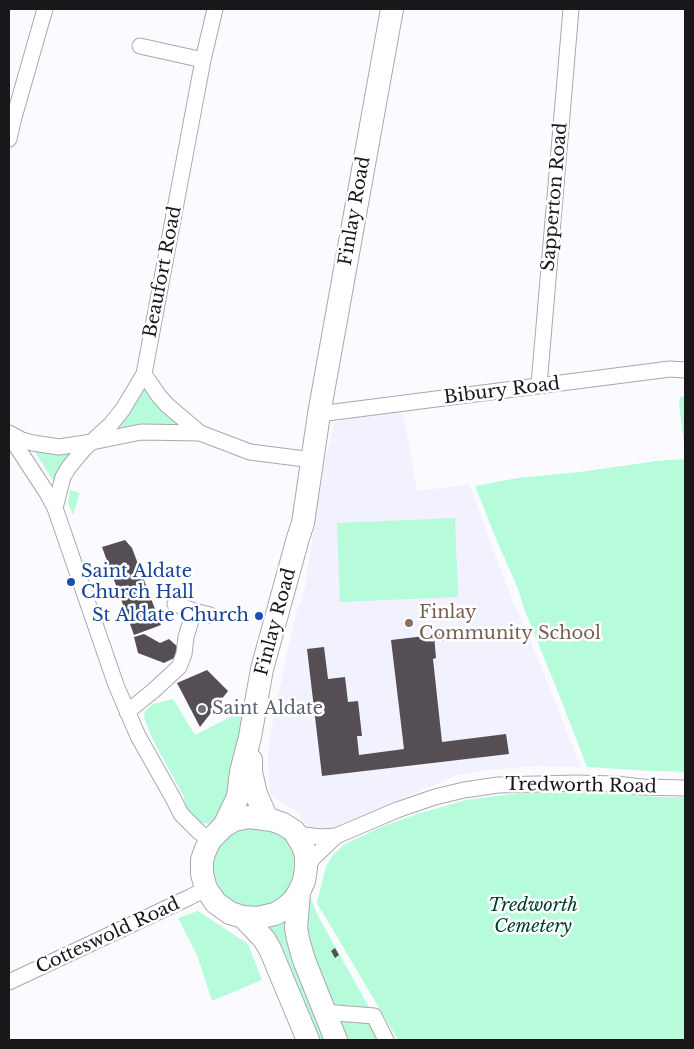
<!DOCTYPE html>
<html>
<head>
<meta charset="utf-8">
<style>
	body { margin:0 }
	#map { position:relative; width:694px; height:1049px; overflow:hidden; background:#fbfbff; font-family:"Libre Baskerville",serif }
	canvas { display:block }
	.frame { position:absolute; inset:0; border:10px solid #18181b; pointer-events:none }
</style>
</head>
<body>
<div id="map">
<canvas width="694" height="1049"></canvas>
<div class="frame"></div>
</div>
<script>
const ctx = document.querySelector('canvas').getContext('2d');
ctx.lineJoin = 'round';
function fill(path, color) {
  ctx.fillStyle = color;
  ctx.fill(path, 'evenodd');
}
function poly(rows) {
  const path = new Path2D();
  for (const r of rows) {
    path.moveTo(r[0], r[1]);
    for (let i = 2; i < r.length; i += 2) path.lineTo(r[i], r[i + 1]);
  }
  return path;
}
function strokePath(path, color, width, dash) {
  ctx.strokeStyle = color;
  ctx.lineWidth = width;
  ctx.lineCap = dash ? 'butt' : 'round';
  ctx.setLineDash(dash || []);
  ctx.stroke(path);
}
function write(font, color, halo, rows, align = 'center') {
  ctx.font = font + ' "Libre Baskerville",serif';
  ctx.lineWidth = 5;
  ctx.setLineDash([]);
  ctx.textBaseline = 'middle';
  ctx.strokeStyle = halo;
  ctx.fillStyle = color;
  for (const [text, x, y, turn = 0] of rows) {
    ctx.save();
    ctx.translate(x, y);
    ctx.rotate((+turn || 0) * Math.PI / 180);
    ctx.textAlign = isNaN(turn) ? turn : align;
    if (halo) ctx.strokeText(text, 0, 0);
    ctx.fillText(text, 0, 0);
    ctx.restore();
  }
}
fill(poly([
	[403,411,417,491,469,484,513,603,524,624,581,767,534,766,487,770,458,775,316,835,293,809,270,795,268,754,274,713,297,609,303,597,307,574,324,465,333,428,335,423,342,420,371,415]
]), '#f2f1fe');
fill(poly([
	[144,388,145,388,178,423,178,424,176,426,115,431],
	[685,396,685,453,679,404,680,397],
	[33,449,71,453,55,483,52,479],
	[685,459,685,772,653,771,587,767,560,697,525,611,518,589,494,534,475,486,518,478,579,472,656,461],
	[70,490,80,493,73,515,68,503],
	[455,518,458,597,340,602,337,523],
	[173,699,195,735,242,711,238,773,231,806,211,824,201,823,195,819,186,809,184,797,153,740,144,718,145,711,153,704],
	[584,792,612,793,658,797,685,797,685,1040,398,1040,317,903,324,874,326,866,332,856,345,844,381,827,417,814,466,800,520,793],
	[255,822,292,840,304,881,318,916,374,1016,386,1040,308,1040,239,910,216,889,211,874,212,858,228,832],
	[198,911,248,944,262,980,212,1001,197,955,178,918]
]), '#b6fcdb');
fill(poly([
	[125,540,132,548,161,625,134,635,102,547],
	[448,633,449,640,440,641,439,634],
	[144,634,160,643,169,639,179,648,178,656,164,663,138,653,134,637],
	[434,635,436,658,433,659,442,742,506,734,509,754,322,776,307,649,324,647,328,679,345,677,348,702,358,701,362,736,357,736,359,755,404,749,391,640],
	[207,670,228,691,200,727,177,683],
	[335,948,339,955,335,958,331,951]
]), '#554f55');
const minor = poly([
	[140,46,203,60],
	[9,139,13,121,45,9],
	[144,374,159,396,167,405,200,433],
	[539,385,571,9],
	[319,414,670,369,685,370],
	[9,433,22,440,33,443,59,447,92,442,141,432,200,433,250,452,305,459],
	[9,435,47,493,55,508,116,685,138,736,173,798,181,814,199,832,210,840],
	[55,508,63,477,69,467,84,449,111,424,123,409,144,374,203,60,215,9],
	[175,604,194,611,210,615],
	[127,712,153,691,179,667,184,654,186,637,194,611],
	[294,831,305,835,320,837,336,836,397,810,435,797,464,790,498,785,577,783,616,784,643,787,685,788],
	[306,868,314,857,336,836],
	[9,982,188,898,206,889],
	[324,1012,374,1016,386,1040]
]);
const highway = poly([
	[251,760,251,772,256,794,267,819],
	[249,817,272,820,283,824,294,831,303,846,306,856,306,868,304,881,299,892,293,901,285,908,275,914,257,918,243,917,230,913,216,903,206,889,202,874,202,860,205,851,210,840,224,826,234,820,249,817],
	[224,826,238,797,241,772,250,737,262,669,298,538,303,523,319,414,392,9],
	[299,892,296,928,298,939,304,960,336,1040],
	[243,917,264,939,270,949,308,1040]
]);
strokePath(minor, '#a8a8b0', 17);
strokePath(highway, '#a8a8b0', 24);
strokePath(minor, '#fff', 15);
strokePath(highway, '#fff', 22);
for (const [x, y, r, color] of [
	[71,582,5,"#1a4fb4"],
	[259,616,5,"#1a4fb4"],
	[409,623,5,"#8d6e63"],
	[202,709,5,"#6b7280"]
]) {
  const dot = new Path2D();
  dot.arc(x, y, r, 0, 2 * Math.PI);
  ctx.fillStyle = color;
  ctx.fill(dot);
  strokePath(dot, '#fff', 2);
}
write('18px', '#18181b', '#fff', [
	["Sapperton Road",555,197,-85],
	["Finlay Road",355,211,-80],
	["Beaufort Road",163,272,-79],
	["Bibury Road",502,391,-7],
	["Finlay Road",276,622,-75],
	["Tredworth Road",581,786,1],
	["Cotteswold Road",108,936,-25]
]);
write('18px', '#164399', '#fff', [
	["Saint Aldate",81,572],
	["Church Hall",81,593],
	["St Aldate Church",249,616,"right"]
], 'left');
write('18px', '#785e54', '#fff', [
	["Finlay",419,613],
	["Community School",419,634]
], 'left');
write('18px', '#5b616d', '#fff', [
	["Saint Aldate",212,709]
], 'left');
write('italic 18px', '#00402b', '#fff', [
	["Tredworth",533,906],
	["Cemetery",533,927]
]);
</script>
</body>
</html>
